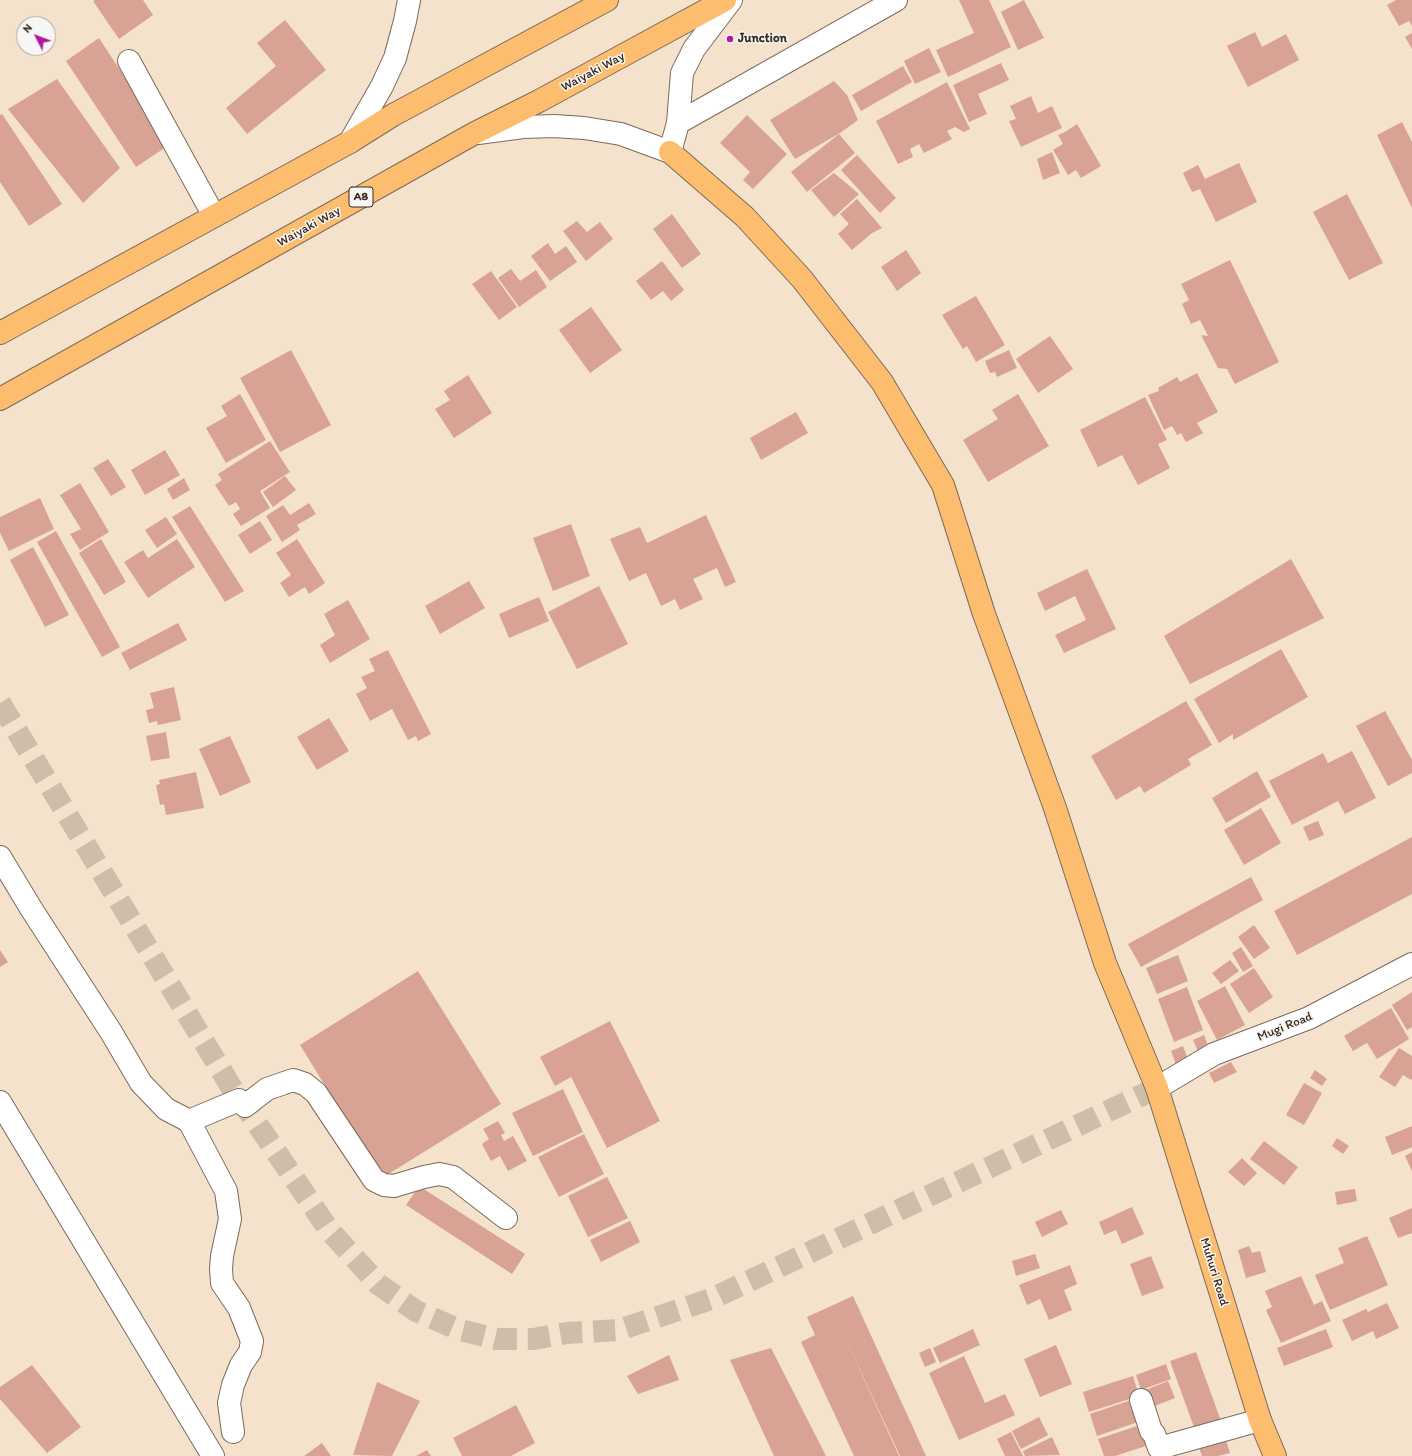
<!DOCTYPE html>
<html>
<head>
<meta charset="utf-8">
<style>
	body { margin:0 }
	#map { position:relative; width:1412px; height:1456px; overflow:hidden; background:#f4e2cc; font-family:Itim,sans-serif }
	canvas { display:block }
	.north { position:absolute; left:16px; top:16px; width:40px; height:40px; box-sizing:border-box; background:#f6f6f2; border:1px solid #aba49d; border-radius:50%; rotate:312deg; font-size:11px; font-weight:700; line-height:16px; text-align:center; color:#3b2a1e }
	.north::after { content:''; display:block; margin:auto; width:14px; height:18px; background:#b5179e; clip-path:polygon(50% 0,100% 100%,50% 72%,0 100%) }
</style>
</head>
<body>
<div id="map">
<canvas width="1412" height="1456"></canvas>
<div class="north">N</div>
</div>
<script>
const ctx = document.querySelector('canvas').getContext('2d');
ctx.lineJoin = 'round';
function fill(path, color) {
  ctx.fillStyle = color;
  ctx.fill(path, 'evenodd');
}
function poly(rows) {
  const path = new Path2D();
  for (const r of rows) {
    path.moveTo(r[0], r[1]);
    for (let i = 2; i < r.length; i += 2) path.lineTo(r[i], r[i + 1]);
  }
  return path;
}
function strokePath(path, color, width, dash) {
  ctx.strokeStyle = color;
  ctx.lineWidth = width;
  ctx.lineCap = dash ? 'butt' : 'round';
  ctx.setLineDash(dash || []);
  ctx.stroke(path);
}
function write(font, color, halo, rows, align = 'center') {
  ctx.font = font + ' Itim,sans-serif';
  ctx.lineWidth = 3;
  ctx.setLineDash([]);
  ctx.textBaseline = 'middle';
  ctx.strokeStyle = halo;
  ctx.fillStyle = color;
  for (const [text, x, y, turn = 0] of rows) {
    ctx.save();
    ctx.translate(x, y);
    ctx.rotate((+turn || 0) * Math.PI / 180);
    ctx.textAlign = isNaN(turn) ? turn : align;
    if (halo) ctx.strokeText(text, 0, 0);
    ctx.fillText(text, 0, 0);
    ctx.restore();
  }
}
fill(poly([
	[95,0,143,0,153,15,119,39,93,1],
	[959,0,989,0,1011,47,948,77,936,50,974,33],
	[1024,0,1044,38,1018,50,1001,12],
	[1396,0,1412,0,1412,26,1409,21,1399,26,1387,5],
	[285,20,326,70,247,134,226,108,276,66,257,43],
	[1255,32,1262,47,1286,34,1299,60,1248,87,1227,46],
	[1412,33,1412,49,1405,37],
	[99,38,169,145,136,167,66,61],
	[929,48,941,72,915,84,904,61],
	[1001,63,1009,80,978,94,987,114,969,122,953,85],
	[903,66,912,82,861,111,852,95],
	[57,79,120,168,83,203,8,109],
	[834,81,847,95,858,120,840,133,795,159,770,120],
	[947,82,970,129,964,132,955,127,947,131,952,139,924,153,919,144,910,149,913,157,898,164,876,121],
	[1031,96,1038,113,1052,106,1062,128,1021,147,1009,121,1016,119,1010,106],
	[2,114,62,204,29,226,0,182,0,115],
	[747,115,787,154,753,189,743,180,750,172,720,143],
	[1402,122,1412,142,1412,208,1377,135],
	[1077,124,1101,166,1081,178,1076,170,1068,175,1053,150,1063,144,1058,135,1065,132],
	[839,134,855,153,807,192,791,172],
	[1052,152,1060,173,1043,180,1037,159],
	[857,155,896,198,880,213,841,170],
	[1239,163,1257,202,1216,222,1200,189,1192,192,1183,173,1198,165,1205,179],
	[834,173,859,194,834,217,811,190],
	[1347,194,1383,263,1349,280,1313,212],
	[857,199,882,228,872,233,852,250,838,234,849,224,840,214],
	[672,214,701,254,682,268,653,229],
	[577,221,587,232,600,222,613,239,586,261,563,231],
	[548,243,555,254,566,246,577,262,550,281,531,256],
	[906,250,921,273,897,291,881,267],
	[1230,260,1279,362,1235,384,1227,369,1218,368,1201,335,1208,336,1200,320,1191,324,1182,304,1189,300,1181,284],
	[662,261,684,290,671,301,663,291,651,300,636,281],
	[511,269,520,281,536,270,547,287,519,307,498,278],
	[491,271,517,307,499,320,472,284],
	[976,296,1005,345,976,362,967,346,963,349,942,315],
	[591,307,622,350,590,373,559,330],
	[1050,336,1073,369,1038,393,1016,359],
	[291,350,331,425,280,452,240,378],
	[1009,350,1017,368,997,377,995,372,990,373,985,361],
	[1197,373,1218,412,1197,423,1203,433,1186,442,1181,433,1177,435,1172,426,1164,430,1148,395,1159,391,1158,388,1177,377,1180,382],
	[468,375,492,413,454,438,435,409,450,400,444,391],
	[240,394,266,440,226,463,206,428,227,416,221,406],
	[1018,394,1049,446,988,482,963,440,998,419,992,410],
	[1145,397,1167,440,1158,444,1170,468,1138,485,1122,455,1098,467,1080,430],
	[796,412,808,433,761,460,750,438],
	[270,441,290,472,260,491,270,508,241,526,233,514,240,509,236,502,229,506,215,485,222,480,218,474],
	[165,450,180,475,145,495,131,470],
	[108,459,126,487,111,496,93,468],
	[285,476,296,490,273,507,263,492],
	[184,478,190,490,173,500,167,489],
	[80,483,109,532,80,550,70,534,81,529,60,495],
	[40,498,54,529,9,551,0,533,0,517],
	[309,503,316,514,297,525,300,530,282,542,266,516,283,505,290,515],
	[190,506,244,591,225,602,172,517],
	[706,515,736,582,725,587,717,568,693,579,703,599,680,610,675,599,661,606,646,573,629,581,610,539,640,527,647,543],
	[166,517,177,534,157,548,145,530],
	[260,521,272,540,250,554,238,535],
	[571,524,590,576,553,591,533,538],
	[56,531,120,647,102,657,37,542],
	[101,539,126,582,104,595,79,553],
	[177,539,195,567,148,598,124,562,143,550,148,558],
	[297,539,325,583,309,594,305,587,289,597,280,583,291,575,276,553],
	[33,547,69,615,45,627,10,560],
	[1291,559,1324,618,1190,684,1164,636],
	[1087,569,1116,629,1064,653,1055,635,1086,620,1075,596,1045,611,1037,593],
	[469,581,485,608,440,634,425,606],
	[599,586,628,644,577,669,548,612],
	[539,597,549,621,509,638,499,614],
	[348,600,370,639,330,663,320,645,335,635,324,614],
	[178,623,187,640,130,670,121,653],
	[1281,649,1308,697,1233,740,1233,734,1219,743,1194,699],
	[388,650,431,734,418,741,416,736,408,740,392,709,370,721,356,694,367,688,361,677,375,671,369,659],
	[174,687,181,720,158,725,157,721,149,723,146,710,154,708,150,693],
	[1186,701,1212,745,1188,759,1191,765,1144,793,1140,786,1116,800,1091,756],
	[1385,711,1412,760,1412,773,1388,786,1356,726],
	[329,718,349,751,317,770,297,737],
	[166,732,170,758,151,761,146,736],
	[230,736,251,782,220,796,199,749],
	[1352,751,1376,798,1345,814,1338,801,1292,825,1269,781,1323,753,1328,763],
	[1257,771,1271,797,1226,823,1212,798],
	[196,772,204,808,166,815,164,804,160,805,156,785,160,784,159,780],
	[1261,808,1281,843,1244,865,1224,830],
	[1318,821,1324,835,1309,841,1303,827],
	[1412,837,1412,894,1297,955,1274,911],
	[1251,877,1263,900,1141,967,1128,944],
	[1254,925,1270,948,1254,959,1238,937],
	[1241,947,1253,966,1243,972,1232,953],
	[0,950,8,962,0,967],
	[1178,955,1188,981,1157,994,1146,968],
	[1230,960,1239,971,1221,984,1212,973],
	[1254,968,1273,997,1249,1013,1230,984],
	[418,971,501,1104,382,1178,300,1045],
	[1225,986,1245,1025,1217,1040,1197,1001],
	[1187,987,1203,1030,1174,1042,1158,999],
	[1412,992,1412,1027,1407,1030,1392,1005],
	[1391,1008,1409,1039,1377,1059,1367,1043,1353,1051,1344,1036],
	[610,1021,660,1121,607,1148,571,1077,555,1086,540,1057],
	[1204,1035,1211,1054,1201,1058,1193,1040],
	[1183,1046,1189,1062,1177,1067,1171,1051],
	[1399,1048,1412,1056,1412,1078,1411,1080,1403,1075,1395,1087,1379,1077],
	[1231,1062,1237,1072,1214,1083,1209,1073],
	[1315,1070,1327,1079,1322,1086,1310,1078],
	[1304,1083,1322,1093,1304,1125,1286,1115],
	[563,1089,583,1132,533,1156,512,1113],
	[498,1121,505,1133,501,1135,504,1141,513,1136,527,1161,508,1171,500,1156,491,1161,482,1144,489,1139,483,1129],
	[1412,1126,1412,1147,1392,1155,1385,1137],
	[584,1134,604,1174,559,1197,538,1157],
	[1337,1138,1349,1146,1343,1154,1332,1146],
	[1264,1141,1298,1167,1284,1185,1250,1159],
	[1412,1152,1412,1171,1405,1156],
	[1242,1158,1257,1173,1244,1186,1228,1172],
	[607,1177,628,1218,588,1237,568,1196],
	[419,1186,525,1254,512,1274,406,1205],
	[1355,1189,1357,1201,1337,1205,1335,1192],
	[1132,1207,1144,1234,1122,1244,1116,1230,1104,1235,1099,1222],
	[1412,1208,1412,1233,1398,1238,1389,1218],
	[1061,1210,1068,1224,1042,1237,1035,1222],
	[630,1221,640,1242,601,1262,590,1240],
	[1367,1236,1388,1285,1330,1310,1315,1275,1344,1263,1338,1248],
	[1249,1246,1252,1253,1260,1251,1266,1272,1246,1278,1238,1250],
	[1035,1254,1040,1268,1016,1276,1012,1261],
	[1151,1256,1164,1288,1142,1296,1130,1264],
	[1070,1265,1077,1284,1064,1290,1072,1310,1049,1320,1040,1299,1027,1305,1019,1285],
	[1301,1276,1314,1305,1322,1301,1331,1321,1281,1343,1266,1310,1272,1307,1265,1291],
	[853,1296,926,1456,900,1456,842,1331,899,1456,854,1456,801,1342,815,1335,807,1317],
	[1387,1303,1399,1328,1376,1339,1373,1331,1352,1341,1342,1320,1366,1309,1368,1312],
	[973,1329,980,1345,940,1363,933,1348],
	[1326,1329,1333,1347,1284,1366,1277,1348],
	[1056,1345,1072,1384,1040,1397,1024,1359],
	[771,1348,826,1456,774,1456,730,1360],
	[930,1348,936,1362,925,1367,919,1353],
	[1196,1352,1221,1421,1195,1430,1170,1361],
	[669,1355,679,1380,638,1394,627,1376],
	[964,1356,985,1403,1005,1394,1015,1415,959,1440,929,1373],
	[1166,1364,1171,1379,1141,1390,1136,1375],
	[32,1365,81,1427,47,1453,0,1399,0,1387],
	[1133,1376,1139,1396,1089,1412,1083,1392],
	[1168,1381,1175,1398,1147,1409,1141,1392],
	[377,1382,420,1401,392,1456,353,1455],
	[1137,1398,1144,1420,1097,1436,1090,1414],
	[516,1405,535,1443,511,1456,462,1456,453,1438],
	[1039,1417,1048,1435,1021,1449,1012,1431],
	[1146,1423,1152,1444,1115,1456,1104,1456,1098,1439],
	[1011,1432,1023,1456,1005,1456,997,1439],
	[1052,1437,1060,1455,1025,1456,1023,1451],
	[1226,1440,1230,1453,1218,1456,1202,1456,1199,1448],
	[322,1443,331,1456,304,1456],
	[427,1450,431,1456,416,1456]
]), '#d8a394');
strokePath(poly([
	[0,703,239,1100,245,1106,329,1230,378,1284,416,1311,460,1330,497,1339,533,1339,567,1333,619,1330,711,1299,1157,1088]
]), '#cfbda9', 22, [22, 11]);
const minor = poly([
	[129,61,214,216],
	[678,123,896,0],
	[478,133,523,127,554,126,584,128,621,134,670,152,678,123,682,73,694,49,731,0],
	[350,142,382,86,395,58,405,21,409,0],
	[0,857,32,910,111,1032,141,1083,166,1109,189,1121,239,1100],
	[1157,1088,1214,1054,1309,1018,1412,964],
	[0,1102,213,1456],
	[245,1106,267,1089,293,1080,305,1084,316,1093,374,1180,384,1185,394,1186,424,1177,439,1174,453,1177,506,1218],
	[189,1121,226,1191,230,1219,222,1256,221,1269,222,1283,239,1308,252,1341,250,1352,241,1365,233,1385,229,1403,233,1432],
	[1141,1400,1151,1431,1154,1434,1159,1448,1260,1420]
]);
const major = poly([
	[670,152,745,217,802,279,882,382,943,485,984,614,1055,808,1105,963,1157,1088,1260,1420,1275,1456]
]);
const highway = poly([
	[0,333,350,142,393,115,607,0],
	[0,399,475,133,539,101,725,0]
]);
strokePath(minor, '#7c6a5b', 24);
strokePath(major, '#7c6a5b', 24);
strokePath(highway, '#7c6a5b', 24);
strokePath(minor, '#fff', 22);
strokePath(major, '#fcbd6f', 22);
strokePath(highway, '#fcbd6f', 22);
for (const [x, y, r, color] of [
	[730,39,4,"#b5179e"]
]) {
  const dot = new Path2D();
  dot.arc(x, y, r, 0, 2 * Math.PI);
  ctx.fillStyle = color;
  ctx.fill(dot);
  strokePath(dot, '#f6f6f2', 1.5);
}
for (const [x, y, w] of [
	[361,197,24]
]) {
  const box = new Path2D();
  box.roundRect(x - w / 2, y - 10, w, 20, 3);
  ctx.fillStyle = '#f6f6f2';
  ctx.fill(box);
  strokePath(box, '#3b2a1e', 1);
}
write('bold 12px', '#3b2a1e', null, [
	["A8",361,197]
]);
write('bold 13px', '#3b2a1e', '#f6f6f2', [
	["Junction",738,39]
], 'left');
write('13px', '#3b2a1e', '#f6f6f2', [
	["Waiyaki Way",593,72,-28],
	["Waiyaki Way",309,227,-29],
	["Mugi Road",1285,1027,-22],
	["Muhuri Road",1214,1272,73]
]);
</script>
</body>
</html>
